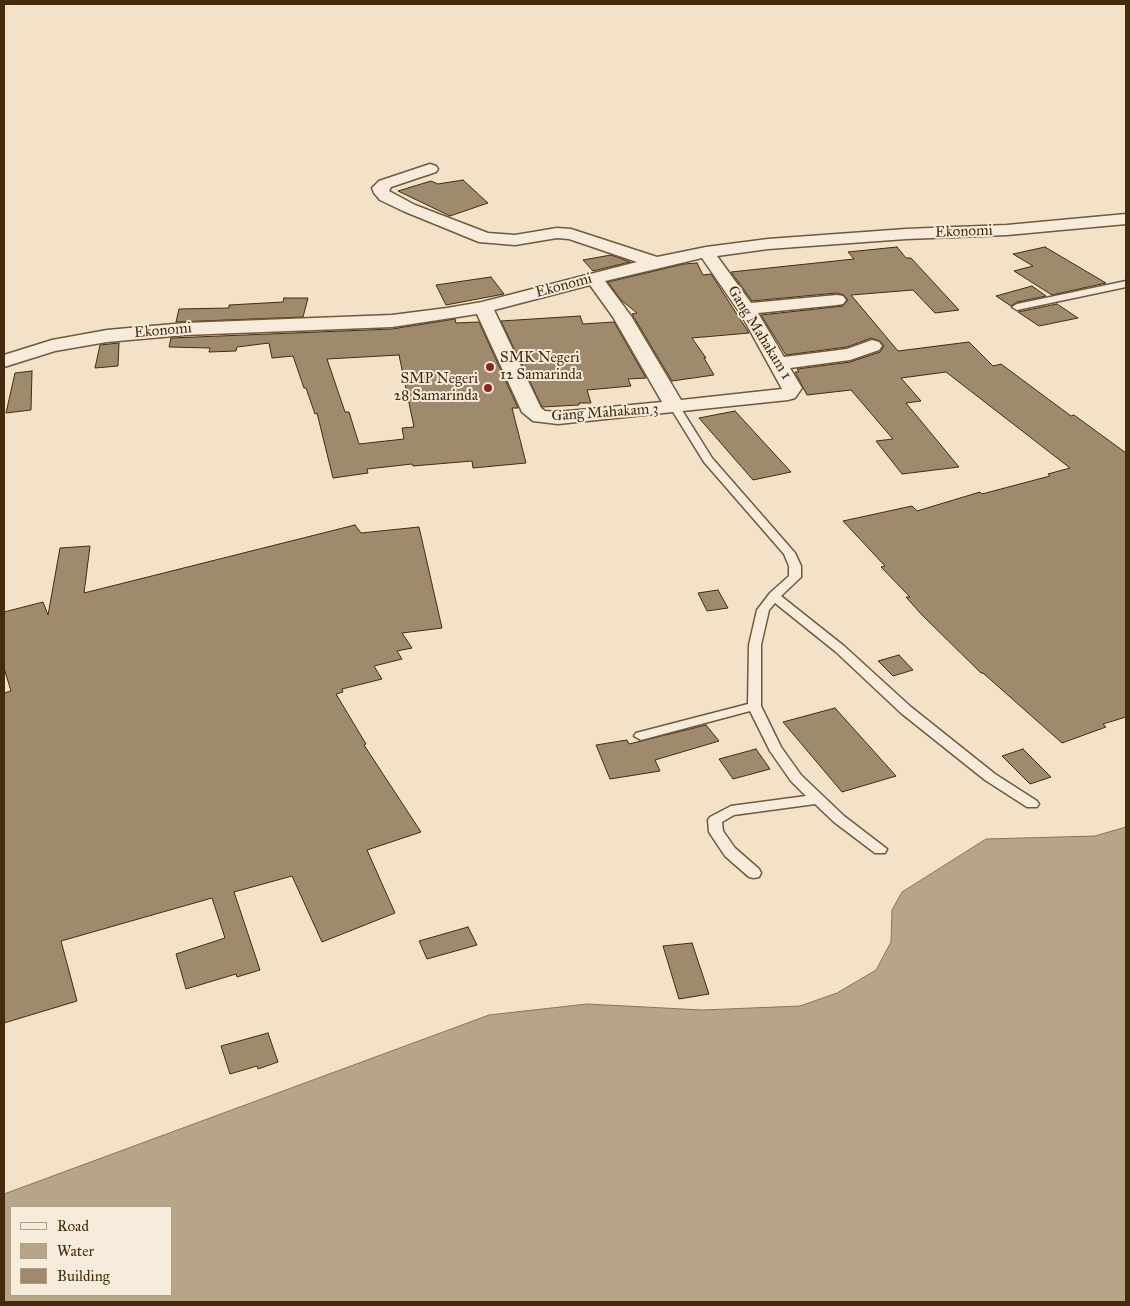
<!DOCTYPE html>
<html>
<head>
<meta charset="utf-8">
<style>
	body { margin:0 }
	#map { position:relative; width:1130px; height:1306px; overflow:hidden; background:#f3e2c7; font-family:"IM FELL Great Primer",serif }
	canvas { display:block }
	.frame { position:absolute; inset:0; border:5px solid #442b0e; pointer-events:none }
	.legend { position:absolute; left:10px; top:1206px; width:162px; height:90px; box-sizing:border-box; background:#f7ecdb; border:1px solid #af9f89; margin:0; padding:6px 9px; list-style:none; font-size:15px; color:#442b0e }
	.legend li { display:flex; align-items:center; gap:10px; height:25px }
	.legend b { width:25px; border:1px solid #af9f89 }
</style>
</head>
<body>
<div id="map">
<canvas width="1130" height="1306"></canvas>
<div class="frame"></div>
<ul class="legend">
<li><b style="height:6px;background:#f7ecdb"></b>Road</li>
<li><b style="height:14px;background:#b8a488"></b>Water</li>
<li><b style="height:14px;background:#9f8a6e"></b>Building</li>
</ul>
</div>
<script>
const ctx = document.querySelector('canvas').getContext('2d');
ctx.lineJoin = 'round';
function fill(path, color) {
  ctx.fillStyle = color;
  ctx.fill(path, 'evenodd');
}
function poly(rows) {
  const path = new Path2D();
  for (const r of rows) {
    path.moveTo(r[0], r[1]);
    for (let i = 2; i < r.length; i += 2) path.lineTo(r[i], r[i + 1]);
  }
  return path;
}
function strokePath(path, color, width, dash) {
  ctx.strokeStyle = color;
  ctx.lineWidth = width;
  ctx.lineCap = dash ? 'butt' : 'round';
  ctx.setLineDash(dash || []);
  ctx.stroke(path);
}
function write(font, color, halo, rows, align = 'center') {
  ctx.font = font + ' "IM FELL Great Primer",serif';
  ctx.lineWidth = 4;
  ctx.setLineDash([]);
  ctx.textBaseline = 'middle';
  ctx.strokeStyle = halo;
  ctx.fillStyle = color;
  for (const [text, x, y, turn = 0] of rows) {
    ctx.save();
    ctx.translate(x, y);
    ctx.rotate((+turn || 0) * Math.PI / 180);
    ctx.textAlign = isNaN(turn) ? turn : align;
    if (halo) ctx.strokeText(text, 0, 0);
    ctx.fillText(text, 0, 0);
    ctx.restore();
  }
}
const water = poly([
	[1126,827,1126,1302,4,1302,4,1194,489,1015,587,1004,702,1010,800,1006,837,993,876,970,891,942,892,910,902,892,986,839,1095,836,1126,827],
	[11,1207,171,1207,171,1295,11,1295,11,1207]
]);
fill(water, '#b8a488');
strokePath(water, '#8a7457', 1);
const building = poly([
	[463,180,488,203,450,216,398,191,431,181,438,184,463,180],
	[897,247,906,258,911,258,959,310,935,313,913,290,851,295,898,351,969,342,993,366,1001,364,1071,416,1074,415,1126,453,1126,717,1103,724,1106,727,1062,743,983,673,981,673,921,614,906,597,910,597,881,567,885,566,843,521,912,506,917,511,980,492,982,494,1050,476,1048,474,1070,468,946,372,901,378,921,401,906,403,959,467,902,474,876,441,893,439,851,390,807,395,795,372,799,372,797,369,850,362,880,352,884,346,880,341,871,338,847,347,786,355,761,315,843,306,848,300,844,295,837,293,752,301,731,272,854,259,848,252,897,247],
	[1045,247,1106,283,1052,295,1014,271,1033,266,1013,254,1045,247],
	[611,255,630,262,593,271,583,260,611,255],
	[697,263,703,275,711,274,749,333,692,338,706,358,704,358,714,375,672,381,632,314,637,313,621,300,608,282,684,264,697,263],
	[491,277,504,294,446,305,436,285,491,277],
	[1032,286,1046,296,1017,302,1011,306,996,296,1032,286],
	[284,298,308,298,303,317,176,322,179,309,229,308,229,305,283,302,284,298],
	[1057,304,1078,318,1039,326,1018,312,1057,304],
	[580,316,583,324,614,322,646,378,628,379,631,386,587,390,591,403,579,403,579,405,542,407,501,321,580,316],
	[455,319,456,323,479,322,518,408,512,408,526,463,473,468,472,461,413,466,412,464,367,469,368,473,333,478,317,413,315,414,306,388,304,388,293,356,272,358,269,343,237,347,236,351,209,352,210,348,169,347,171,338,392,329,455,319],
	[399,355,414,427,402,428,404,439,359,444,349,412,345,412,327,359,399,355],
	[119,343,118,366,95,368,100,345,119,343],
	[32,371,31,410,6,413,15,373,32,371],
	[735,411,791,472,753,480,699,418,735,411],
	[355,525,361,533,419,527,442,628,402,633,412,648,397,651,402,659,374,666,382,679,342,689,343,692,336,694,366,744,364,745,421,832,367,850,395,913,322,942,292,876,234,892,260,970,237,977,236,974,186,989,176,954,225,938,212,898,61,941,77,1001,4,1023,4,693,11,691,4,668,4,612,43,602,48,615,60,548,90,546,84,593,355,525],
	[718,590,728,608,707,611,698,593,718,590],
	[899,655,913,670,893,676,878,661,899,655],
	[835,708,896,776,842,792,783,722,835,708],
	[706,725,719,741,655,760,660,771,610,779,596,745,627,740,629,744,706,725],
	[756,749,770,769,733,779,719,759,756,749],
	[1023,749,1051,777,1030,784,1002,756,1023,749],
	[468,927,477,945,427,959,419,941,468,927],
	[692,943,709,994,679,999,663,946,692,943],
	[268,1033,278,1062,258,1069,257,1066,230,1074,221,1046,268,1033]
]);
fill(building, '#9f8a6e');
strokePath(building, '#442b0e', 1);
const lane = poly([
	[1126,281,1126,287,1017,310,1012,307,1017,304,1126,281],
	[675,404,680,407,712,458,795,553,801,566,801,577,781,596,844,646,911,707,995,774,1037,801,1039,804,1037,807,1027,807,985,780,901,713,836,652,775,603,769,610,761,645,761,706,781,747,801,775,844,816,887,849,885,853,875,853,834,822,815,804,734,815,722,822,723,831,735,848,759,869,761,873,759,877,754,878,749,877,725,856,709,832,708,820,710,817,731,806,806,796,791,781,770,751,750,711,641,740,634,736,636,733,748,704,749,645,757,610,770,593,789,576,789,566,784,554,704,462,670,407,675,404]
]);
const street = poly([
	[430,164,436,166,438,169,436,172,391,187,389,191,415,205,488,233,515,235,557,228,571,229,657,257,706,247,768,239,906,229,1007,225,1126,214,1126,224,1007,235,906,239,768,249,717,256,751,303,837,295,843,296,846,300,843,304,837,305,758,313,784,357,847,349,872,340,879,342,882,346,879,350,850,360,790,368,802,388,795,398,788,400,558,424,533,421,522,412,477,314,392,327,185,335,107,342,55,351,4,367,4,355,52,340,107,330,185,323,392,315,447,308,482,302,637,262,569,239,557,238,515,245,479,242,403,211,380,200,374,193,372,188,379,181,430,164],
	[702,258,742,316,782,389,681,400,631,316,605,281,702,258],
	[590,285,613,317,662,402,558,412,545,411,541,408,494,310,590,285]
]);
strokePath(lane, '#70593c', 3);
strokePath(street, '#70593c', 3);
fill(lane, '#f7ecdb');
fill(street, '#f7ecdb');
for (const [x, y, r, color] of [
	[490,367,5,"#8f2418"],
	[488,388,5,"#8f2418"]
]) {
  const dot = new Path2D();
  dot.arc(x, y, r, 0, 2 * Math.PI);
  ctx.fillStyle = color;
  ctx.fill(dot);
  strokePath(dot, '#f7ecdb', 2);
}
write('15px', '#442b0e', '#f7ecdb', [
	["Ekonomi",964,232,-2],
	["Ekonomi",564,286,-15],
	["Ekonomi",163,331,-5],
	["Gang Mahakam 1",759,333,58],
	["Gang Mahakam 3",605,413,-4]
]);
write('15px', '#442b0e', '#f7ecdb', [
	["SMK Negeri",500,358],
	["12 Samarinda",500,375],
	["SMP Negeri",478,379,"right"],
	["28 Samarinda",478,396,"right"]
], 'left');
</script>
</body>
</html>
